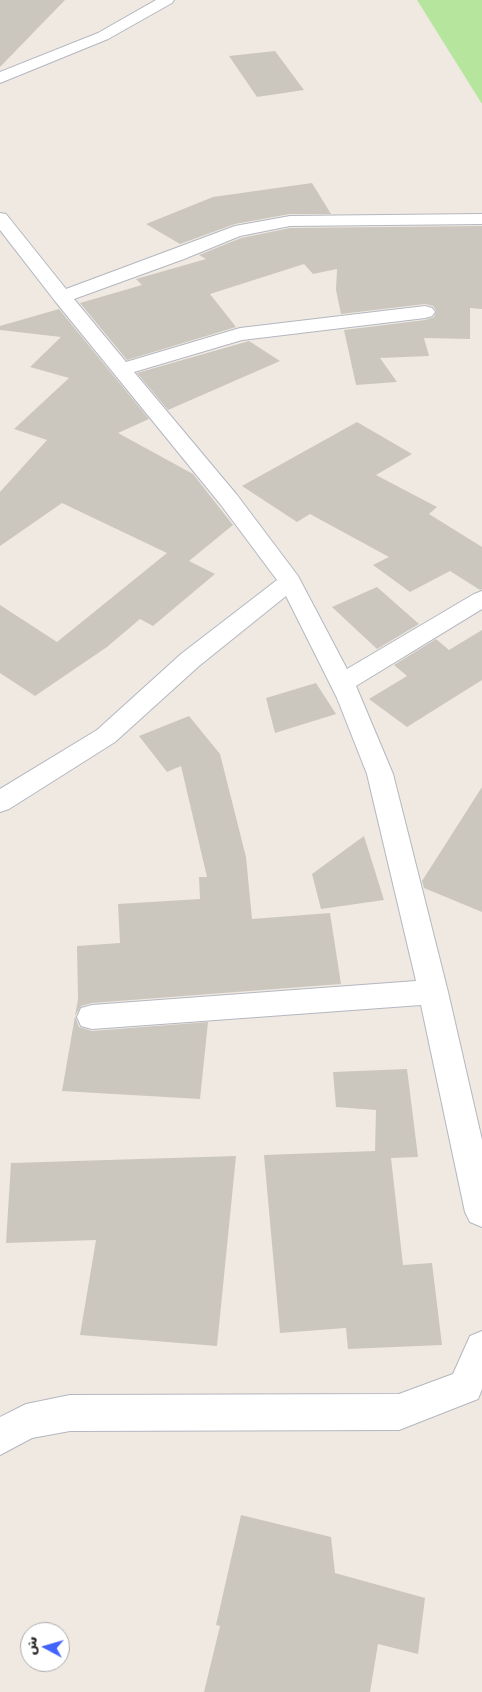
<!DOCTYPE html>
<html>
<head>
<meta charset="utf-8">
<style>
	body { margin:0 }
	#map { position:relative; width:482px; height:1692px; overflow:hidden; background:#efe9e1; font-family:"DejaVu Sans",Vazirmatn,sans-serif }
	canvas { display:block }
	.north { position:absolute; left:20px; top:1622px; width:50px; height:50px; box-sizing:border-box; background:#fff; border:1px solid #ababab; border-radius:50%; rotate:276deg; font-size:14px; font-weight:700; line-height:20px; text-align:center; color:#2e2e2e }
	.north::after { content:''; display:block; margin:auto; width:18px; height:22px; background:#4264fb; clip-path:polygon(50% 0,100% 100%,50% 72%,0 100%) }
</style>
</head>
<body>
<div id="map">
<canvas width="482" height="1692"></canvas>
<div class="north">ش</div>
</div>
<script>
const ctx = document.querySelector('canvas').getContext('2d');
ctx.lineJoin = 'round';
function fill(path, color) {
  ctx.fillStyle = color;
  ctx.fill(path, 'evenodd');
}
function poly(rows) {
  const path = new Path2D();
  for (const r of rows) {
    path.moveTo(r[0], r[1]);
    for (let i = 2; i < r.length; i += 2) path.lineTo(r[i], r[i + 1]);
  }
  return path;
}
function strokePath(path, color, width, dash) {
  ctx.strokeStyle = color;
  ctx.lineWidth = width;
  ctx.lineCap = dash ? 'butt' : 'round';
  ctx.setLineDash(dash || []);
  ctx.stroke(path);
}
fill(poly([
	[417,0,482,0,482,104]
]), '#b6e59e');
fill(poly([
	[0,0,65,0,0,67],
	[275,51,304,90,257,97,229,56],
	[312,183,331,214,290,214,235,224,180,244,146,224,213,197],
	[482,226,482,309,470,308,470,339,424,338,429,356,380,358,397,382,356,385,344,330,425,320,434,317,436,311,433,306,425,304,341,314,336,290,337,269,313,274,304,264,210,294,236,327,127,360,80,303,142,285,136,279,206,259,199,255,241,238,290,228],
	[59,309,149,419,118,433,193,474,233,525,189,561,215,574,153,626,140,619,107,647,35,696,0,673,0,605,57,642,167,553,62,503,0,546,0,492,47,440,14,429,69,378,30,367,61,337,0,330,0,326],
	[249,341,280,361,168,410,137,373],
	[357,422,412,454,376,475,437,507,429,514,482,547,482,589,480,590,450,571,410,592,373,565,389,557,310,514,297,522,242,486],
	[377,587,419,624,377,649,332,607],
	[482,630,482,680,407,727,369,699,407,676,394,665,436,639,449,650],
	[316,683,336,714,275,733,266,698],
	[189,716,220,754,246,857,252,919,330,913,341,984,92,1003,81,1006,75,1016,79,1027,92,1031,208,1022,200,1099,62,1091,78,999,77,946,120,943,118,904,200,899,199,877,207,877,181,766,167,772,139,736],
	[482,787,482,912,424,888,422,881],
	[364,836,384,900,321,909,312,874],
	[407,1069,418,1157,391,1158,403,1265,432,1263,442,1345,348,1349,346,1328,280,1333,264,1155,375,1151,376,1110,336,1107,333,1072],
	[236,1156,217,1346,80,1335,96,1240,6,1243,11,1163],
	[241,1515,331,1537,335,1573,425,1598,418,1654,378,1644,370,1692,204,1692,220,1626,216,1625]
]), '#cbc7bf');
const minor = poly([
	[156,0,174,0,172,3,108,39,0,83,0,72,98,33,156,0],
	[0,213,6,214,66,289,235,226,290,216,482,214,482,224,290,226,240,236,184,259,74,299,126,362,240,328,425,306,432,308,435,312,432,316,425,318,242,340,134,372,237,495,298,576,347,669,474,594,482,591,482,609,356,686,393,774,448,992,482,1140,482,1227,470,1222,465,1212,421,1005,92,1029,81,1026,77,1017,81,1008,92,1005,416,981,367,774,337,698,286,596,199,666,115,742,9,809,0,812,0,789,97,730,181,654,277,580,221,505,55,301,0,230,0,213],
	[482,1331,482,1389,478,1399,399,1430,70,1431,32,1438,0,1455,0,1417,26,1404,70,1395,399,1394,453,1374,470,1336,482,1331]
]);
strokePath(minor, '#b4b7c1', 2);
fill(minor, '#fff');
</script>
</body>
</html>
